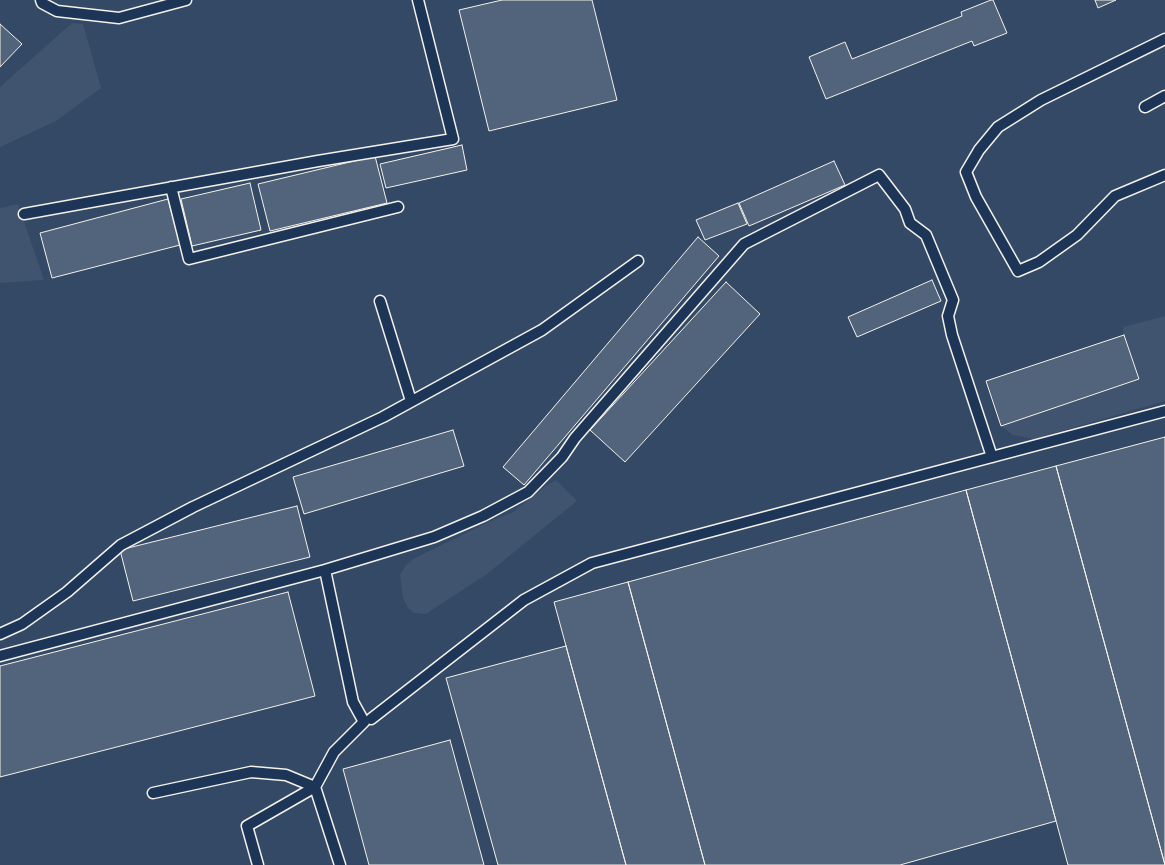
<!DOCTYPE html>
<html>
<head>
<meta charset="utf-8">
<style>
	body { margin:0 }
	canvas { display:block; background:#263d5d }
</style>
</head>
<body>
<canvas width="1165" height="865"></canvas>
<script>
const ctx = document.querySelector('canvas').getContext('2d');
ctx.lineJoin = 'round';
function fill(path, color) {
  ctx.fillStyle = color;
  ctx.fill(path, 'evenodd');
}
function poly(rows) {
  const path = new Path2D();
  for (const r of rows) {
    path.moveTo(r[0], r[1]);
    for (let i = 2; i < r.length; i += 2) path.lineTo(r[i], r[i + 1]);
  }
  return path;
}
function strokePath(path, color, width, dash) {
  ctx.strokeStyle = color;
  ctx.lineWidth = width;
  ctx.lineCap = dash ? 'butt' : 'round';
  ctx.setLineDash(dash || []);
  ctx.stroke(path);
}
fill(poly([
	[0,0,1165,0,1165,865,0,865]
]), '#334966');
fill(poly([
	[72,23,83,24,101,88,56,121,0,147,0,87],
	[18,204,44,280,0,283,0,208],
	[1165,316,1165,401,1034,439,1013,435,1001,426,1139,379,1124,335,1123,327],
	[556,480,577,501,487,574,426,614,414,613,408,608,403,598,400,575,406,565,413,559,493,520,512,513,547,485]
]), '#40546f');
const building = poly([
	[502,0,592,0,617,100,489,131,459,10,502,0],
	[991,0,993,0,1007,33,974,46,972,41,826,99,809,57,845,42,852,59,962,16,961,12,991,0],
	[1095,0,1116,0,1098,8,1095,0],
	[0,24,22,44,0,67,0,24],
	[462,145,467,170,386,188,380,164,462,145],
	[375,156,387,203,270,231,258,184,375,156],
	[834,161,845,185,749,226,739,203,834,161],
	[250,183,261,230,192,246,181,199,250,183],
	[168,199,180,245,52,278,40,233,168,199],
	[738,203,747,224,705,240,696,220,738,203],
	[698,237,719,256,524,485,503,467,698,237],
	[932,280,941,301,857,337,848,317,932,280],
	[726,282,760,314,625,462,590,430,726,282],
	[1124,335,1139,379,1001,426,986,381,1124,335],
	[453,430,464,466,304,514,293,477,453,430],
	[1165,437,1165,865,1056,466,1165,437],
	[1056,466,1165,865,1068,865,1056,821,966,490,1056,466],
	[966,490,1056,821,900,865,705,865,628,582,966,490],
	[297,506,310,557,133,601,120,550,297,506],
	[628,582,705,865,626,865,566,646,554,602,628,582],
	[288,592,315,696,0,777,0,666,288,592],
	[566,646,626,865,498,865,446,678,566,646],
	[450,740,484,865,369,865,343,769,450,740]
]);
fill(building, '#52647b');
strokePath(building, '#f4f1e8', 1);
const lane = poly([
	[41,0,42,3,57,11,119,18,186,0],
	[1165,39,1041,100,998,127,979,150,966,172,976,197,1018,271,1039,262,1077,235,1115,196,1165,175],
	[1145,107,1165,96],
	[171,187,189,259,398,207],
	[24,214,318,161,453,139,418,0],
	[380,301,411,401],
	[325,570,434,537,483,516,528,492,562,457,575,438,744,244,879,175,905,209,910,223,926,235,953,300,948,316,952,335,992,457],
	[0,634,22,624,67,592,121,545,193,507,383,417,542,330,638,261],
	[0,656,325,570,353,702,364,722,334,752,315,787,340,865],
	[371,719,524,600,592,563,1165,411],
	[153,793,251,772,286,775,315,787,247,826,258,865]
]);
strokePath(lane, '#f4f1e8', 13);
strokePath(lane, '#1d3557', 10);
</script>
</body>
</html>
